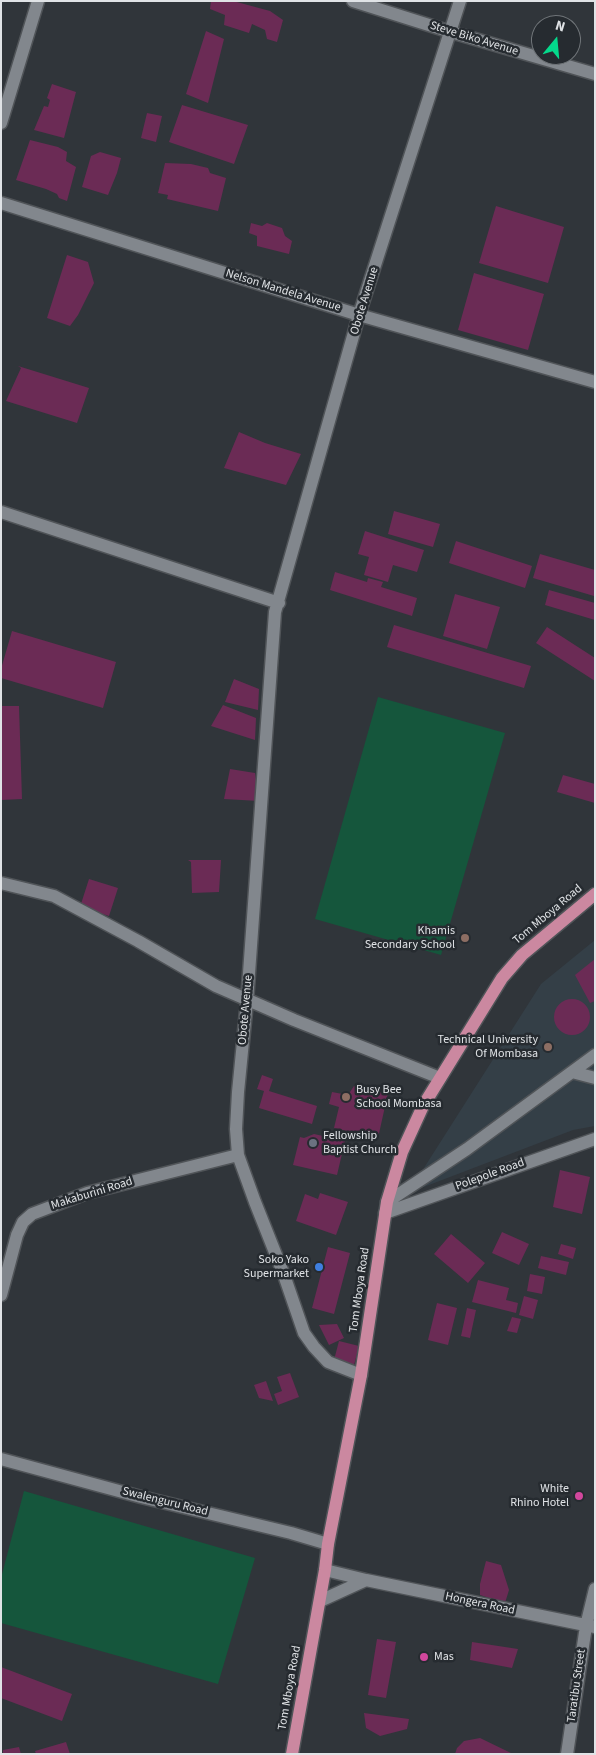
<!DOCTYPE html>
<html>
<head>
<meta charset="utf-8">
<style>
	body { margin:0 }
	#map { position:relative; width:596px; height:1755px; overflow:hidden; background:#30353a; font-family:"Source Sans 3",sans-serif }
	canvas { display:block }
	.frame { position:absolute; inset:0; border:2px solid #e0e3e6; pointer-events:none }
	.north { position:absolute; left:531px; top:15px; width:50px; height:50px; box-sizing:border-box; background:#262b30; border:1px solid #707579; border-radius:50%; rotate:17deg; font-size:14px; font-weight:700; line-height:20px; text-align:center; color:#e0e3e6 }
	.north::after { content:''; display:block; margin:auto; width:18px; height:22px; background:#04d98b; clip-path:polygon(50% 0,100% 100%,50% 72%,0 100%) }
</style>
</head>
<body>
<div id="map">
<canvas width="596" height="1755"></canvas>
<div class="frame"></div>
<div class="north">N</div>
</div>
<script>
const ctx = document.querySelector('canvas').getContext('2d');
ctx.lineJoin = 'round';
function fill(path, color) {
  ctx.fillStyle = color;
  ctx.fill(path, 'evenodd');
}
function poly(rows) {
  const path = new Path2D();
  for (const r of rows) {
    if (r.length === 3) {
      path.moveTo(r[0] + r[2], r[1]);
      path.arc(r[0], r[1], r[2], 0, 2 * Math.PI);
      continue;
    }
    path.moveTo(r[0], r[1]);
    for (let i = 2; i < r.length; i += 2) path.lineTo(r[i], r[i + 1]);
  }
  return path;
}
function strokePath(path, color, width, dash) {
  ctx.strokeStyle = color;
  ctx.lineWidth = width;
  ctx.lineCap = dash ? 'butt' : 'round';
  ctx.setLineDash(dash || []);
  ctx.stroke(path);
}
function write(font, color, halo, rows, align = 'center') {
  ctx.font = font + ' "Source Sans 3",sans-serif';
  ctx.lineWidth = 5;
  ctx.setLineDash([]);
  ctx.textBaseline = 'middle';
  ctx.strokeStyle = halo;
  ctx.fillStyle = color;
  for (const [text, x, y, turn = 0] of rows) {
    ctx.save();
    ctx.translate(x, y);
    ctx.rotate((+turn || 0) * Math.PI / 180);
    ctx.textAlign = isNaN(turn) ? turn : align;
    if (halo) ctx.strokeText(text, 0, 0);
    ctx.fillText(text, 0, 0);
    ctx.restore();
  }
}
fill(poly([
	[595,940,595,1126,573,1130,408,1193,541,984]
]), '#343f47');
fill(poly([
	[378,697,505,733,441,955,315,919],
	[24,1491,255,1558,218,1684,1,1623,1,1578]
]), '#15563c');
fill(poly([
	[211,1,233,1,270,11,283,20,277,42,267,39,265,30,252,24,249,33,224,25,225,15,210,9],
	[206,31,224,39,208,103,186,94],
	[52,84,76,92,64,138,34,130,44,106,48,107,50,100,47,98],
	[182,105,248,125,234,164,169,142],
	[147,113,162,116,156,142,141,138],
	[30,140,58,147,67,152,66,161,76,167,67,201,59,198,57,194,46,189,16,180],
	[100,152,121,158,117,173,108,195,82,187,91,156],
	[165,163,191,164,208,168,210,173,226,178,218,211,167,199,168,195,158,193],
	[496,206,564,227,548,283,479,263],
	[251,223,262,226,267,223,282,228,285,236,292,241,289,254,257,246,257,236,249,233],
	[67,255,88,262,94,283,78,315,70,326,47,318],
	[474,273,544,294,528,350,458,330],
	[18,366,89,388,77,423,6,401,21,368],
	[239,432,265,443,301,454,286,485,224,468],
	[394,511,440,524,433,547,388,534],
	[365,531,424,550,417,572,393,565,388,582,364,575,369,557,358,554],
	[456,541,532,566,525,588,449,563],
	[540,554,595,570,594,596,533,578],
	[335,572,367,582,368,578,383,582,381,587,417,598,412,616,330,590],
	[549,590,595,603,595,620,545,605],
	[455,594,500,607,487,649,443,636],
	[394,625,531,666,524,688,387,647],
	[547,627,595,658,595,681,536,643],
	[12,631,116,662,103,708,1,678,1,669],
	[234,679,259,689,258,710,225,702],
	[223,705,256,718,255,740,211,726],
	[1,706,19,706,22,799,1,800],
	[230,769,255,773,259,801,224,799],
	[563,775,595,784,595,803,557,792],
	[188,860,221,860,219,892,192,893,191,862],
	[89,879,118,888,109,916,80,907],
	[595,959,595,1001,590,1003,575,975],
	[572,1017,18],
	[262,1075,273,1079,269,1091,317,1106,312,1124,259,1108,264,1091,257,1089],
	[354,1086,388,1093,378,1138,334,1128,339,1107,329,1104,332,1092,348,1095],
	[314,1134,345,1141,337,1175,293,1165,300,1137,304,1138],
	[560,1170,590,1177,582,1214,553,1207],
	[320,1193,348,1202,336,1235,296,1221,305,1194,318,1199],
	[502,1232,529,1244,519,1265,492,1253],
	[451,1234,485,1263,468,1283,434,1254],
	[561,1244,576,1248,573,1259,558,1254],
	[328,1247,350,1253,334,1314,312,1308],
	[541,1256,569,1262,566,1275,538,1268],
	[530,1274,545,1277,542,1294,527,1291],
	[478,1280,509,1288,506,1300,518,1303,516,1313,472,1302],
	[524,1296,538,1300,533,1319,519,1315],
	[437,1303,457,1308,448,1345,428,1340],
	[467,1308,476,1310,470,1338,461,1336],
	[512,1317,521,1319,517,1333,507,1331],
	[337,1324,344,1338,329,1345,319,1325],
	[339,1341,359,1346,354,1365,334,1360],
	[290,1373,299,1397,278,1405,274,1394,282,1391,277,1377],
	[266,1381,273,1401,259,1398,254,1385],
	[486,1561,501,1565,509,1590,505,1603,480,1595,480,1584],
	[377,1639,396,1642,386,1698,368,1695],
	[472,1642,518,1649,512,1668,470,1660],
	[1,1667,72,1694,62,1721,1,1698],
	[364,1713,409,1719,407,1729,380,1736,366,1728],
	[480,1738,513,1754,455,1754,457,1748,464,1741],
	[66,1742,70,1754,36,1754,35,1751],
	[19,1747,21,1754,3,1754,3,1750]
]), '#6b2b55');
const minor = poly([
	[353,1,451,32,595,74],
	[1,123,38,1],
	[1,203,359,315,595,382],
	[1,512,279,603],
	[1,883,54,896,138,941,216,986,294,1020,440,1078],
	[572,1072,595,1078],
	[387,1202,467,1149,595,1055],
	[385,1213,595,1139],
	[1,1295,17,1235,23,1222,32,1214,87,1193,238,1155],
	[361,1375,328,1362,314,1347,304,1333,284,1275,255,1202,238,1155,236,1129,238,1092,247,1001,275,612,359,315,460,1],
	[1,1459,141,1497,291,1533,328,1544],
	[325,1570,366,1580,595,1627],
	[320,1601,366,1580],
	[567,1754,586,1626,595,1589]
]);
const major = poly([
	[292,1754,325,1570,328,1544,361,1375,387,1202,402,1152,423,1106,502,978,522,955,595,894]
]);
strokePath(minor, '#505458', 15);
strokePath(major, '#505458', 15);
strokePath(minor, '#82878d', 12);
strokePath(major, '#cb88a0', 12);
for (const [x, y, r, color] of [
	[465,938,5,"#8d6e63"],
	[548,1047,5,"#8d6e63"],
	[346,1097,5,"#8d6e63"],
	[313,1143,5,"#6b7280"],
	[319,1267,5,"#3f7fe0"],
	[579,1496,5,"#d1479c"],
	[424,1657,5,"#d1479c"]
]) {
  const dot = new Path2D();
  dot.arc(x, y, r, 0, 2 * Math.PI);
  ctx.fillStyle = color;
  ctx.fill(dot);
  strokePath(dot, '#262b30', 2);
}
write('12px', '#e0e3e6', '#262b30', [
	["Steve Biko Avenue",474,39,17],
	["Nelson Mandela Avenue",283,291,17],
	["Obote Avenue",365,301,-73],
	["Tom Mboya Road",548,915,-40],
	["Obote Avenue",246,1010,-85],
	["Polepole Road",490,1175,-20],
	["Makaburini Road",92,1194,-17],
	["Tom Mboya Road",360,1290,-82],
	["Swalenguru Road",165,1502,14],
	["Hongera Road",480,1604,12],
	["Taratibu Street",577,1686,-82],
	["Tom Mboya Road",290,1688,-80]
]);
write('12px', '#e0e3e6', '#262b30', [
	["Khamis",455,931],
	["Secondary School",455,945],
	["Technical University",538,1040],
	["Of Mombasa",538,1054],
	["Busy Bee",356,1090,"left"],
	["School Mombasa",356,1104,"left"],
	["Fellowship",323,1136,"left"],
	["Baptist Church",323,1150,"left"],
	["Soko Yako",309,1260],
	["Supermarket",309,1274],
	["White",569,1489],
	["Rhino Hotel",569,1503],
	["Mas",434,1657,"left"]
], 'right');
</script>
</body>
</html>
